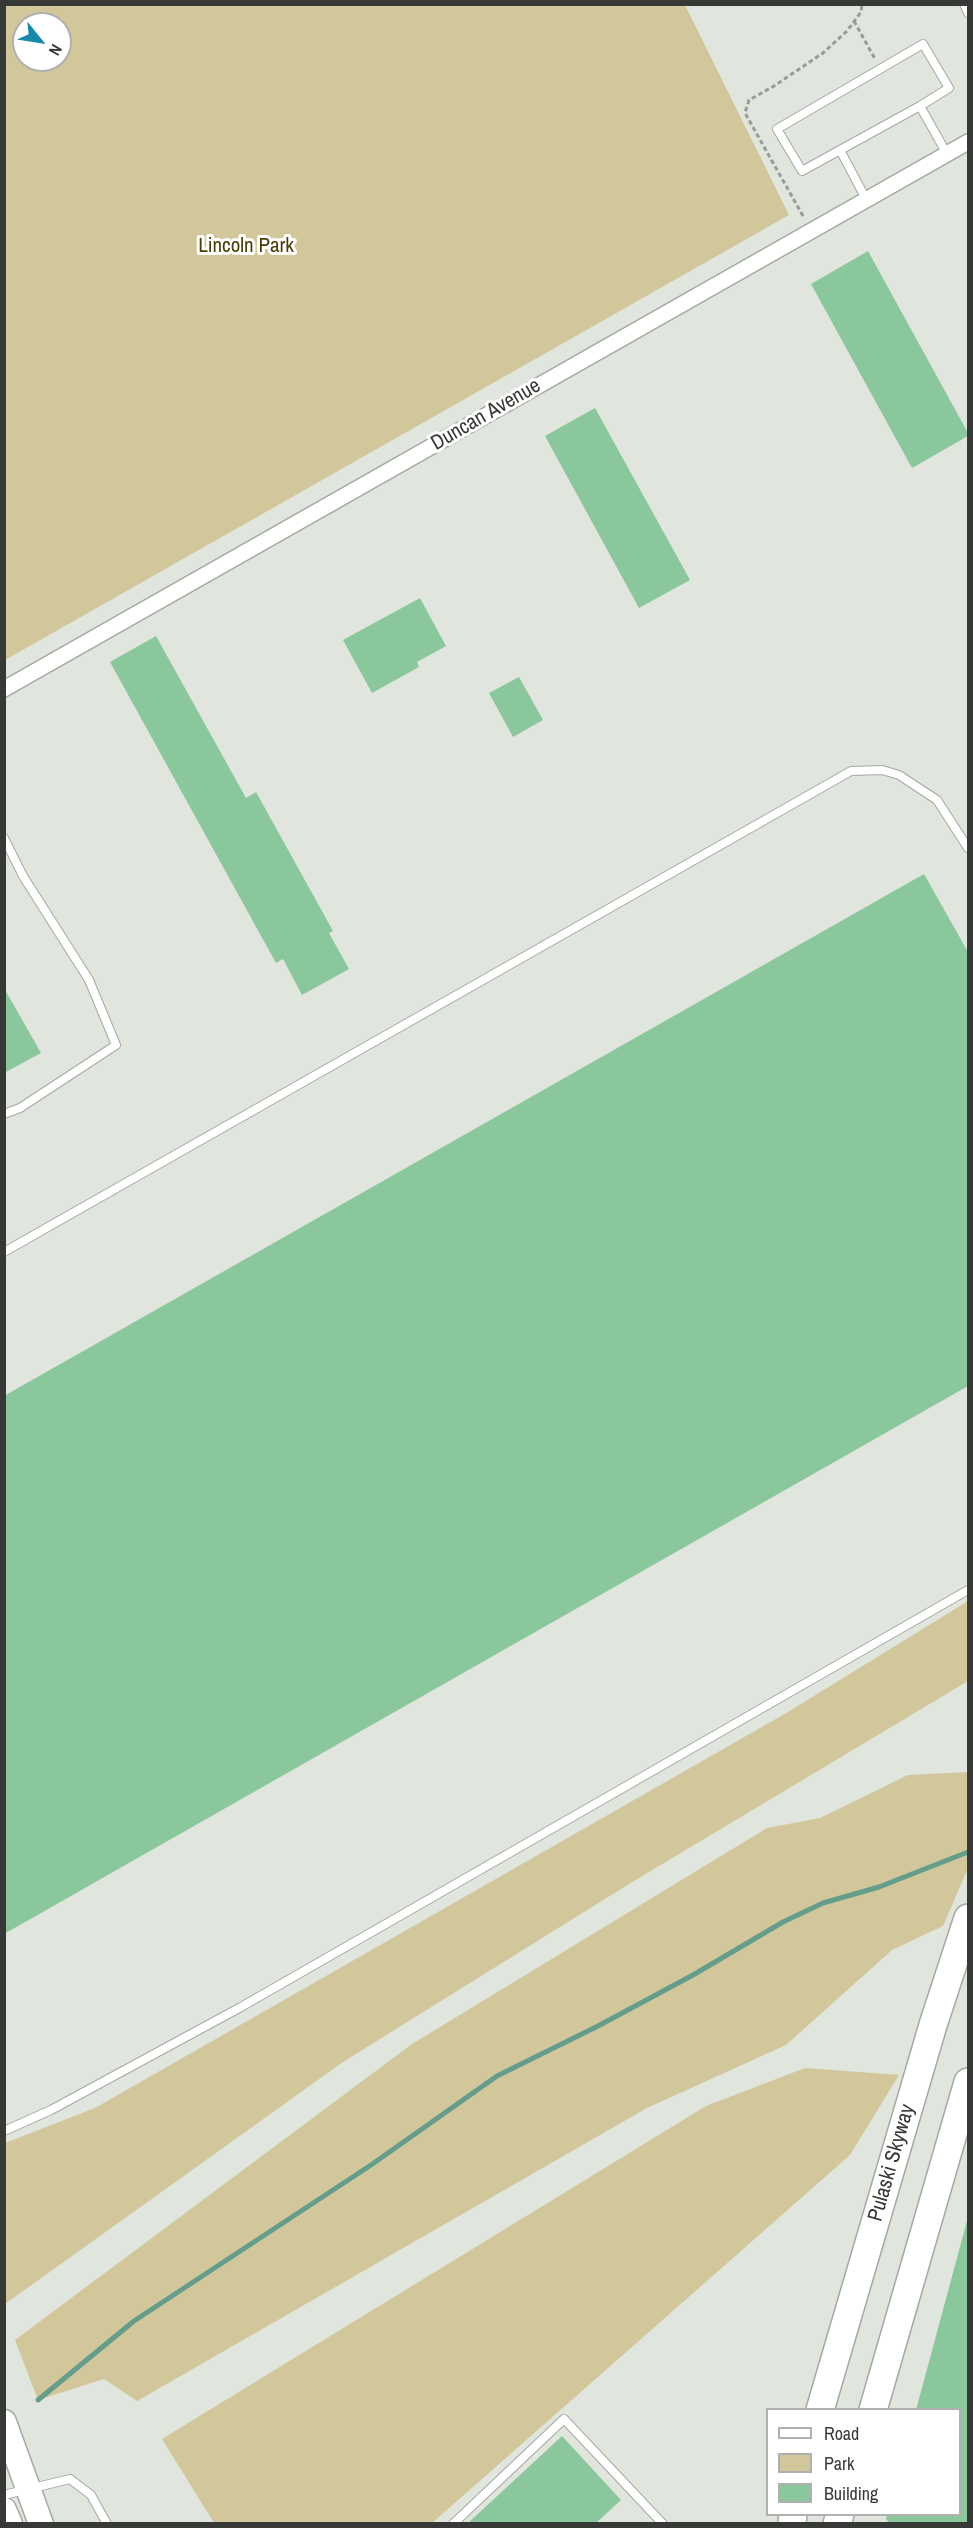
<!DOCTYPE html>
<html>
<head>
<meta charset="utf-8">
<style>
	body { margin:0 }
	#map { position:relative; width:973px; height:2528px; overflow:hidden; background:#e0e5dd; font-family:"Archivo Narrow",sans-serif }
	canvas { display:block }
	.frame { position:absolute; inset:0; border:6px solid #373936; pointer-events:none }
	.legend { position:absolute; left:766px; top:2408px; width:195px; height:108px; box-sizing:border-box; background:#fff; border:2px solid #afb0af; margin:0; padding:8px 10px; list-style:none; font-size:18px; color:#373936 }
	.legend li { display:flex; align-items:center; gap:12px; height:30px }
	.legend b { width:30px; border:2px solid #afb0af }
	.north { position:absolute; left:12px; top:12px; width:60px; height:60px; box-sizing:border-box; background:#fff; border:2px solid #afb0af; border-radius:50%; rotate:120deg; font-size:16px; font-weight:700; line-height:24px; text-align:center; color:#373936 }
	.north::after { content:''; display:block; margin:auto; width:21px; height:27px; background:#1788ae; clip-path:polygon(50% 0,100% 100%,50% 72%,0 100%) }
</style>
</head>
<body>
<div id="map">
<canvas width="973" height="2528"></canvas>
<div class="frame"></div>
<ul class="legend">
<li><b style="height:8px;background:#fff"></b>Road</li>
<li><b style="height:16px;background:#d2c79a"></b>Park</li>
<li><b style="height:16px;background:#8bc79c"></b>Building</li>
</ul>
<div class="north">N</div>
</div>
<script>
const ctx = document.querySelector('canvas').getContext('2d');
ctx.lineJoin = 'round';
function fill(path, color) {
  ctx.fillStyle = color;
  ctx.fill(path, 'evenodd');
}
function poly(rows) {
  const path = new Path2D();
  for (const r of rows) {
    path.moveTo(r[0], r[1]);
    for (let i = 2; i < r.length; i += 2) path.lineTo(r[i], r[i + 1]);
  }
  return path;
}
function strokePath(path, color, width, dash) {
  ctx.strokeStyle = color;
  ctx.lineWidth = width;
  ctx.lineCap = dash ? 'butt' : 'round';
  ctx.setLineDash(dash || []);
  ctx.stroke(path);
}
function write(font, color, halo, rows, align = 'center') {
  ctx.font = font + ' "Archivo Narrow",sans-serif';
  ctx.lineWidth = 6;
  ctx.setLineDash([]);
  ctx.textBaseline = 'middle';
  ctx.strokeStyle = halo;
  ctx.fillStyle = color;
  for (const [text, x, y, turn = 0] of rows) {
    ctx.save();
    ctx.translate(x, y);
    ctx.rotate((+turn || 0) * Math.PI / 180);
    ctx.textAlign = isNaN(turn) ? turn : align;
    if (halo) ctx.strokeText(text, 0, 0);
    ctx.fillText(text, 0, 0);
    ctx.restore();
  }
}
fill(poly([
	[5,4,685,5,789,215,5,660],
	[24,24,60,24,60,60,24,60],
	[968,1601,968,1681,629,1884,343,2062,5,2304,5,2143,95,2108,788,1712],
	[968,1772,968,1868,943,1926,892,1950,786,2045,647,2108,137,2401,104,2379,38,2400,15,2340,412,2044,767,1828,820,1818,908,1775],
	[805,2068,899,2075,850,2155,432,2523,214,2523,162,2439,706,2106]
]), '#d2c79a');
strokePath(poly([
	[38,2400,134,2321,371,2165,497,2076,598,2026,693,1975,783,1922,823,1903,879,1887,968,1852]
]), '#649d8b', 5);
fill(poly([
	[868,251,968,433,968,436,912,468,811,284],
	[595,408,690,580,639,608,545,436],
	[420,598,446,646,417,662,419,667,372,693,343,640],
	[156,636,246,798,256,792,333,931,329,933,349,969,302,995,283,959,276,963,110,662],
	[519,677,543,720,513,737,489,693],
	[924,874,968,952,968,1386,4,1934,4,1396],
	[4,988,41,1053,4,1073],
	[968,2217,968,2524,890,2524,886,2519,887,2514,960,2514,960,2410,916,2410],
	[562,2436,621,2500,595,2524,467,2524]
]), '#8bc79c');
const service = poly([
	[964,4,968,13],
	[920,106,802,171,777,129,923,44,949,88,920,106,947,154],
	[840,150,866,199],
	[4,838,23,876,89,980,116,1045,20,1108,4,1114],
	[4,1252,851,771,882,770,899,775,937,800,968,848],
	[4,2131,51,2110,241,2007,968,1590],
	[4,2495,70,2479,91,2495,107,2524],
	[453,2524,564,2419,663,2524]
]);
const minor = poly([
	[4,689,968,142]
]);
const trunk = poly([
	[4,2422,41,2524],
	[4,2510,10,2524]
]);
const motorway = poly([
	[820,2410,933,2025,968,1918],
	[873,2410,968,2082],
	[792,2524,793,2514],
	[837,2524,840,2514]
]);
strokePath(service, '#a4a9a1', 10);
strokePath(minor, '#a4a9a1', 18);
strokePath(trunk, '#a4a9a1', 27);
strokePath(motorway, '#a4a9a1', 30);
strokePath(poly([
	[854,21,875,59],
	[803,216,745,113,749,100,774,86,823,53,847,31,861,12,862,4]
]), '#989c96', 3, [4.5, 3]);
strokePath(service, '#fff', 8);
strokePath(minor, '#fff', 15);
strokePath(trunk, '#fff', 24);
strokePath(motorway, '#fff', 27);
write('21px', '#493e07', '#fff', [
	["Lincoln Park",246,246]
]);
write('21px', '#373936', '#fff', [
	["Duncan Avenue",486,415,-30],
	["Pulaski Skyway",892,2163,-74]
]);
</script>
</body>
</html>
